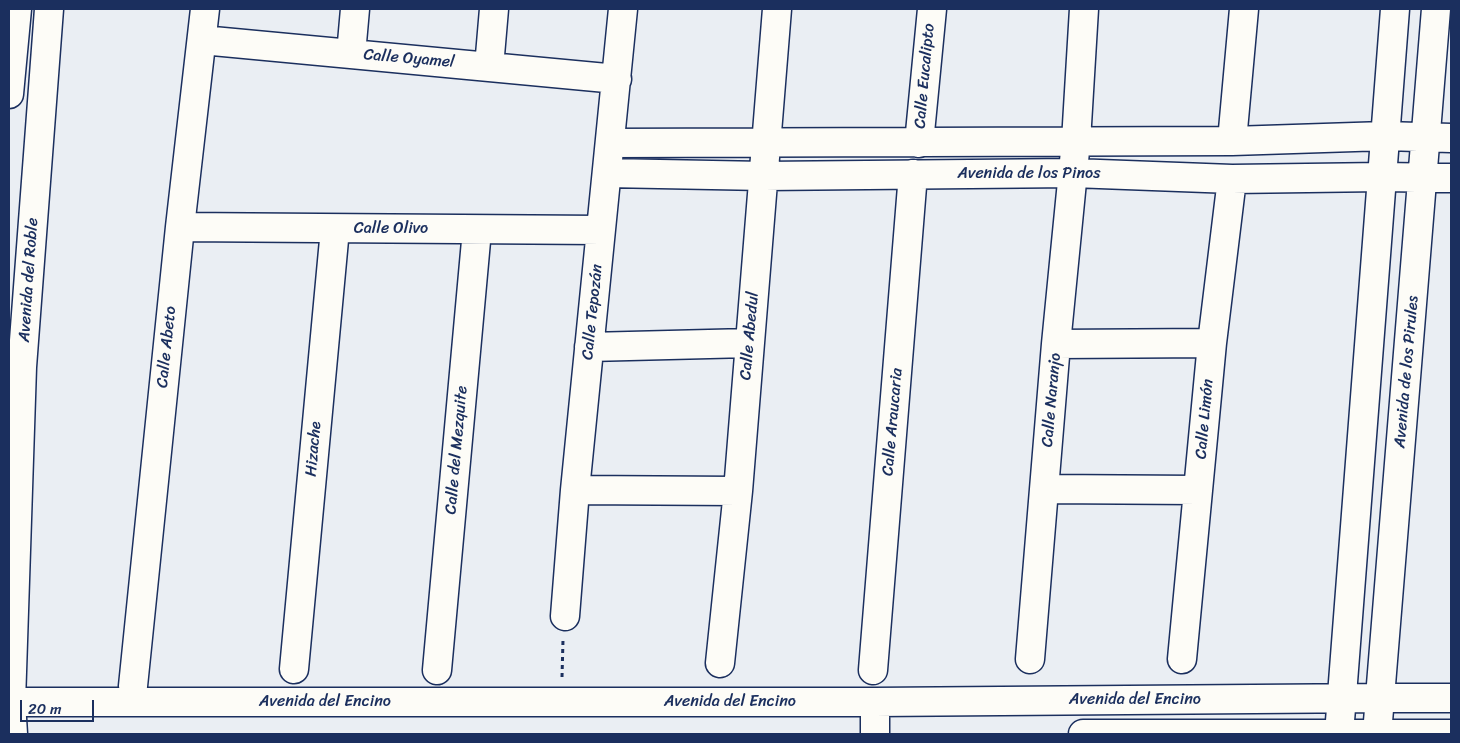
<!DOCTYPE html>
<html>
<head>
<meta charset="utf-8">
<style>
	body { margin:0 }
	#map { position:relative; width:1460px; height:743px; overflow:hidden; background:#eaeef3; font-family:Sriracha,sans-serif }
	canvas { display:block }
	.frame { position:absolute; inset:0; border:10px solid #1b2f5e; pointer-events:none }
	.scale { position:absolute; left:20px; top:700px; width:74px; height:22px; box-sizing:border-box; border:2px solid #1b2f5e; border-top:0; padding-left:6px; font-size:15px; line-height:18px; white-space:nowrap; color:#1b2f5e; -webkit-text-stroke:4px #fdfcf7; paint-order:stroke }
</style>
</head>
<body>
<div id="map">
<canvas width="1460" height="743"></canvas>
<div class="frame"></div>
<div class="scale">20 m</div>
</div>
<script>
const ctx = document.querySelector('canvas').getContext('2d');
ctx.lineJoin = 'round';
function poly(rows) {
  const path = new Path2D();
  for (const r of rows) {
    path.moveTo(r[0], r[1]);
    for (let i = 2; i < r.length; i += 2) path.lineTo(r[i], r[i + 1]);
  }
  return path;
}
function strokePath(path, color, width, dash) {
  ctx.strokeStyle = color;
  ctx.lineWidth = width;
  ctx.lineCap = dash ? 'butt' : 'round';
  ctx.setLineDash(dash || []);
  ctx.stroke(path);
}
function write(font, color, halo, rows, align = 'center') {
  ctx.font = font + ' Sriracha,sans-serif';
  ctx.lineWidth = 5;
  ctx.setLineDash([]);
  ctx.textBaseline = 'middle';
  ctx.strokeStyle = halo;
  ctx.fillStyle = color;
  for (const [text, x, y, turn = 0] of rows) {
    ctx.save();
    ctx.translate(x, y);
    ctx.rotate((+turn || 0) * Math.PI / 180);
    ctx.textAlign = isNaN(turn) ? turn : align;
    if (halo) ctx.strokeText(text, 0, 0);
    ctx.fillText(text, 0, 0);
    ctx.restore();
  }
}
const minor = poly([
	[202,40,617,79],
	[351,54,355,9],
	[489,67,494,9],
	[9,94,17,9],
	[1232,141,1244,9],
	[610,143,1232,141,1385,136,1451,138],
	[919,143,932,9],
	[607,173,764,176,1073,173,1232,179,1382,177,1451,178],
	[180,227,601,230],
	[1056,344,1212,343],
	[589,347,749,343],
	[1044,489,1198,490],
	[575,490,738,491],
	[565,616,575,490,623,9],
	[1030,659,1056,344,1076,141,1084,9],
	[1182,659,1212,343,1232,179],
	[720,663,738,491,777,9],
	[294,669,335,229],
	[437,670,477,230],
	[873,670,913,174],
	[133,686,180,227,205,9],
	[9,702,875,702,1380,698,1451,698],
	[875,702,875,734],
	[13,734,11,702,22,367,49,9],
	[1083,734,1451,734],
	[1339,734,1395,9],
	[1377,734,1436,9]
]);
strokePath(minor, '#1b2f5e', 31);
strokePath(poly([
	[562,677,563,640]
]), '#1b2f5e', 3, [4, 4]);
strokePath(minor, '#fdfcf7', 28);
write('16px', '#1b2f5e', '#fdfcf7', [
	["Calle Oyamel",409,59,5],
	["Calle Eucalipto",925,76,-85],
	["Avenida de los Pinos",1029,174],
	["Calle Olivo",391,229],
	["Avenida del Roble",29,280,-86],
	["Calle Tepozán",593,312,-84],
	["Calle Abedul",750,336,-85],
	["Calle Abeto",167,347,-84],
	["Avenida de los Pirules",1407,372,-85],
	["Calle Naranjo",1052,400,-85],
	["Calle Limón",1205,419,-85],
	["Calle Araucaria",893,422,-85],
	["Hizache",314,449,-85],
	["Calle del Mezquite",457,450,-85],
	["Avenida del Encino",1135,700],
	["Avenida del Encino",325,702],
	["Avenida del Encino",730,702]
]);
</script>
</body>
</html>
